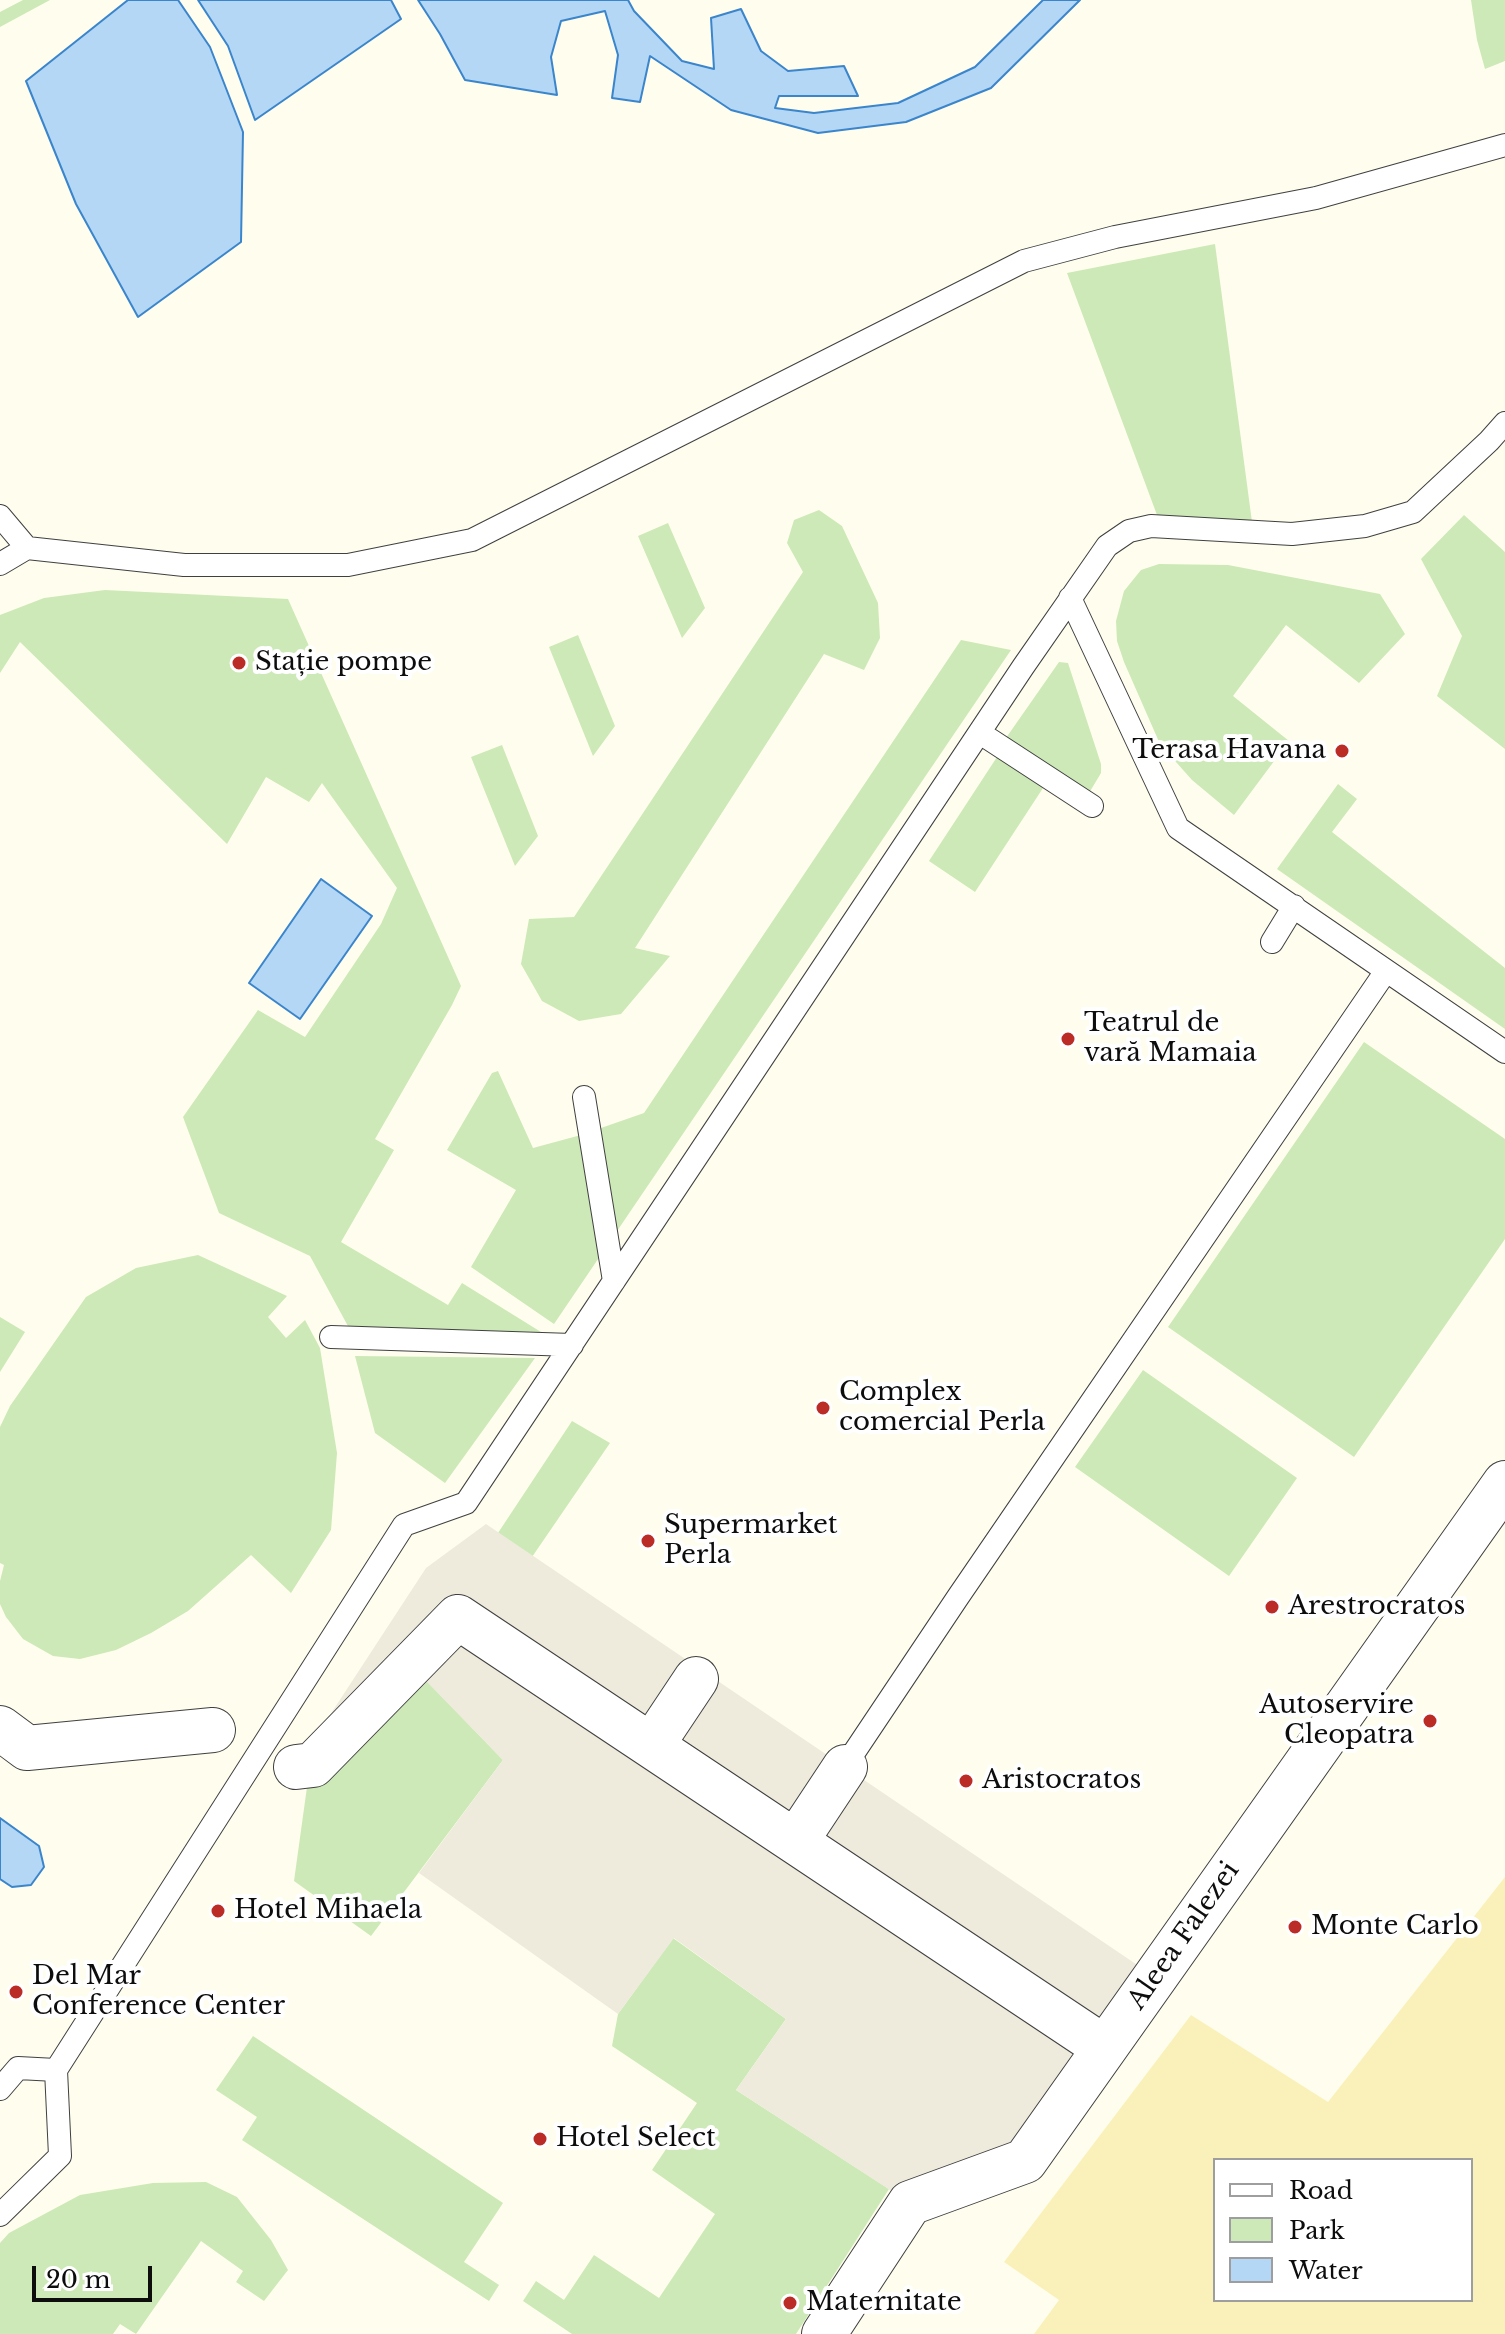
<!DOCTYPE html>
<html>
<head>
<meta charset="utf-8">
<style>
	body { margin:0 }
	#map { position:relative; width:1505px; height:2334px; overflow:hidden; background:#fffded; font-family:"Libre Baskerville",serif }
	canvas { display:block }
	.legend { position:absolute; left:1213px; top:2158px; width:260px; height:144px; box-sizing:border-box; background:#fff; border:2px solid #9e9e9e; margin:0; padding:10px 14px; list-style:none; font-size:24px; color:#0d0d0d }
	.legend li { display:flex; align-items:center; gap:16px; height:40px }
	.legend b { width:40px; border:2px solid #9e9e9e }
	.scale { position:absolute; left:32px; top:2266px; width:120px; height:36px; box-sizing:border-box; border:4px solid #0d0d0d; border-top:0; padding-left:10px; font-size:24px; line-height:28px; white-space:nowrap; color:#0d0d0d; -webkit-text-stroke:6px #fff; paint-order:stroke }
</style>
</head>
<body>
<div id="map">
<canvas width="1505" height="2334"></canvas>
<ul class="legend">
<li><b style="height:10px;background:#fff"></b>Road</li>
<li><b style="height:22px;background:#cde9b7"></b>Park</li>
<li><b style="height:22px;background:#b3d7f5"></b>Water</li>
</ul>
<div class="scale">20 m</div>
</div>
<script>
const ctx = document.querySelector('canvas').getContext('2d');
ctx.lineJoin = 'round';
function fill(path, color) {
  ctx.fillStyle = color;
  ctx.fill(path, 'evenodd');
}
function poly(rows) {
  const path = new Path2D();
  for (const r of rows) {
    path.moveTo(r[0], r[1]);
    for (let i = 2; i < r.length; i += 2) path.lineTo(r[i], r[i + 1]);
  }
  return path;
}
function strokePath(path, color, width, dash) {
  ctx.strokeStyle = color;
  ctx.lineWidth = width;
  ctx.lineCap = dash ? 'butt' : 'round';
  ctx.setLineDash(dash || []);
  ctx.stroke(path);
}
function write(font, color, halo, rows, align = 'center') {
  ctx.font = font + ' "Libre Baskerville",serif';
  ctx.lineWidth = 8;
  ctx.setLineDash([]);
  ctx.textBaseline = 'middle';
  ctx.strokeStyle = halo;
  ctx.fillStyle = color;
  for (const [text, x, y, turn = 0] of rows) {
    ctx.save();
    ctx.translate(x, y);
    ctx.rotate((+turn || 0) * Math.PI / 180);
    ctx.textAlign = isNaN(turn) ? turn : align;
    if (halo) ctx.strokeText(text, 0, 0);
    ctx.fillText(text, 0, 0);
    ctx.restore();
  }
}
fill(poly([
	[23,0,50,0,0,27,0,12],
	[1471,0,1505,0,1505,61,1485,69,1477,40],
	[1215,244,1252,522,1157,515,1067,273],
	[819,510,842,526,878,603,880,638,864,670,824,654,635,948,670,956,621,1014,579,1021,542,1001,521,964,529,919,574,917,803,572,787,543,794,520],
	[1464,515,1505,552,1505,749,1437,696,1462,636,1421,559],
	[668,523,705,608,682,638,638,536],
	[1159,564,1228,565,1380,594,1405,634,1359,683,1286,625,1233,696,1289,741,1234,815,1192,780,1160,744,1124,662,1117,641,1116,621,1124,591,1141,570],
	[105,590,288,599,461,986,452,1005,375,1139,394,1150,341,1242,448,1305,462,1283,541,1332,349,1328,310,1256,219,1213,183,1117,258,1010,305,1037,381,924,397,888,322,783,309,802,266,777,227,844,20,642,0,673,0,615,44,598],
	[578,635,615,726,593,756,549,647],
	[961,640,1011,650,554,1324,471,1267,516,1190,447,1150,492,1073,498,1071,533,1148,581,1135,644,1113],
	[1059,662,1068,663,1101,764,1101,773,1089,793,1006,738],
	[502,745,538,836,515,866,471,757],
	[997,757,1043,788,975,892,929,861],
	[1338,784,1357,799,1332,832,1505,968,1505,1029,1277,869],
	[1364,1042,1505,1139,1505,1239,1354,1457,1168,1327],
	[198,1255,287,1296,268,1317,286,1338,305,1320,320,1348,337,1453,331,1530,291,1593,251,1555,188,1611,151,1633,116,1650,80,1659,53,1656,23,1639,6,1617,0,1604,0,1581,4,1565,0,1563,0,1427,10,1406,86,1297,136,1268],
	[0,1317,25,1332,0,1372],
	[355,1356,535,1358,445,1483,375,1433],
	[1143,1370,1297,1478,1229,1576,1075,1467],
	[572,1421,610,1443,532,1557,498,1533],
	[427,1681,503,1760,371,1936,294,1881,307,1787],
	[673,1938,786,2019,736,2090,889,2189,796,2334,572,2334,523,2301,536,2281,564,2300,594,2255,659,2298,715,2214,652,2170,697,2103,612,2046,618,2014],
	[253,2036,503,2203,464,2262,499,2285,489,2301,242,2140,257,2117,216,2090],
	[206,2182,237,2197,271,2240,288,2270,264,2301,236,2282,243,2271,201,2241,136,2334,120,2324,113,2334,0,2334,0,2243,9,2233,80,2195,153,2183]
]), '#cde9b7');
fill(poly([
	[1505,1877,1505,2334,1034,2334,1059,2300,1004,2262,1191,2015,1328,2102],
	[1215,2160,1471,2160,1471,2300,1215,2300]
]), '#faf1ba');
fill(poly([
	[486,1524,1155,1977,1025,2161,910,2203,736,2090,786,2019,674,1938,618,2014,419,1873,503,1760,427,1682,307,1787,296,1767,426,1568]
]), '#eeebdd');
const water = poly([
	[128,0,178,0,210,47,243,132,241,242,138,317,76,204,26,81,128,0],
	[198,0,391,0,401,19,255,120,228,46,198,0],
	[418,0,628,0,634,11,682,61,714,69,711,18,741,9,761,51,788,71,844,66,858,96,779,96,775,108,814,113,898,103,975,67,1043,0,1080,0,991,88,906,122,818,133,731,110,650,56,640,102,612,98,618,55,605,11,561,21,551,57,557,95,465,80,440,34,418,0],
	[321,879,372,916,300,1019,249,983,321,879],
	[0,1818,39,1846,44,1867,31,1885,12,1887,0,1879,0,1818]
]);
fill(water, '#b3d7f5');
strokePath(water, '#3a85cc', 2);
const lane = poly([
	[0,516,27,548],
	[0,564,27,548,184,565,348,565,472,540,1024,261,1115,237,1316,198,1505,145],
	[1070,598,1178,828,1505,1052],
	[980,733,1092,806],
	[1272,942,1294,906],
	[584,1097,614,1281],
	[331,1337,572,1345],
	[855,1751,958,1597,1386,971],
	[0,2089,18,2068,56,2070],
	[0,2215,60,2156,56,2070,404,1525,466,1503,1023,667,1107,546,1129,531,1151,526,1292,534,1365,526,1413,512,1489,441,1505,423]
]);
const street = poly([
	[0,1728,27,1748,213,1730],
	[652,1745,696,1679],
	[296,1767,313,1765,458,1617,1105,2048],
	[796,1841,845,1767],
	[824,2334,910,2203,1025,2161,1505,1483]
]);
strokePath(lane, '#404040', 24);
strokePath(street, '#404040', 46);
strokePath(lane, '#fff', 22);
strokePath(street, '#fff', 44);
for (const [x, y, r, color] of [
	[239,663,8,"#bc2c26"],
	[1342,751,8,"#bc2c26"],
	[1068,1039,8,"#bc2c26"],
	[823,1408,8,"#bc2c26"],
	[648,1541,8,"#bc2c26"],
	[1272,1607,8,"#bc2c26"],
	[1430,1721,8,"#bc2c26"],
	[966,1781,8,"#bc2c26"],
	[218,1911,8,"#bc2c26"],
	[1295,1927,8,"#bc2c26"],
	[16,1992,8,"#bc2c26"],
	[540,2139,8,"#bc2c26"],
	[790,2303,8,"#bc2c26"]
]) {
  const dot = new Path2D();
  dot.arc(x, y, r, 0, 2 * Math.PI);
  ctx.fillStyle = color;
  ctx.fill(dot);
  strokePath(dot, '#fff', 3);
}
write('26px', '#0d0d0d', '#fff', [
	["Stație pompe",255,663],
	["Terasa Havana",1326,751,"right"],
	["Teatrul de",1084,1024],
	["vară Mamaia",1084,1054],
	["Complex",839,1393],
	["comercial Perla",839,1423],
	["Supermarket",664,1526],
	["Perla",664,1556],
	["Arestrocratos",1288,1607],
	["Autoservire",1414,1706,"right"],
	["Cleopatra",1414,1736,"right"],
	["Aristocratos",982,1781],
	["Hotel Mihaela",234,1911],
	["Monte Carlo",1311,1927],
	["Del Mar",32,1977],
	["Conference Center",32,2007],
	["Hotel Select",556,2139],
	["Maternitate",806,2303]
], 'left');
write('26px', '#0d0d0d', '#fff', [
	["Aleea Falezei",1184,1936,-55]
]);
</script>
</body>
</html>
